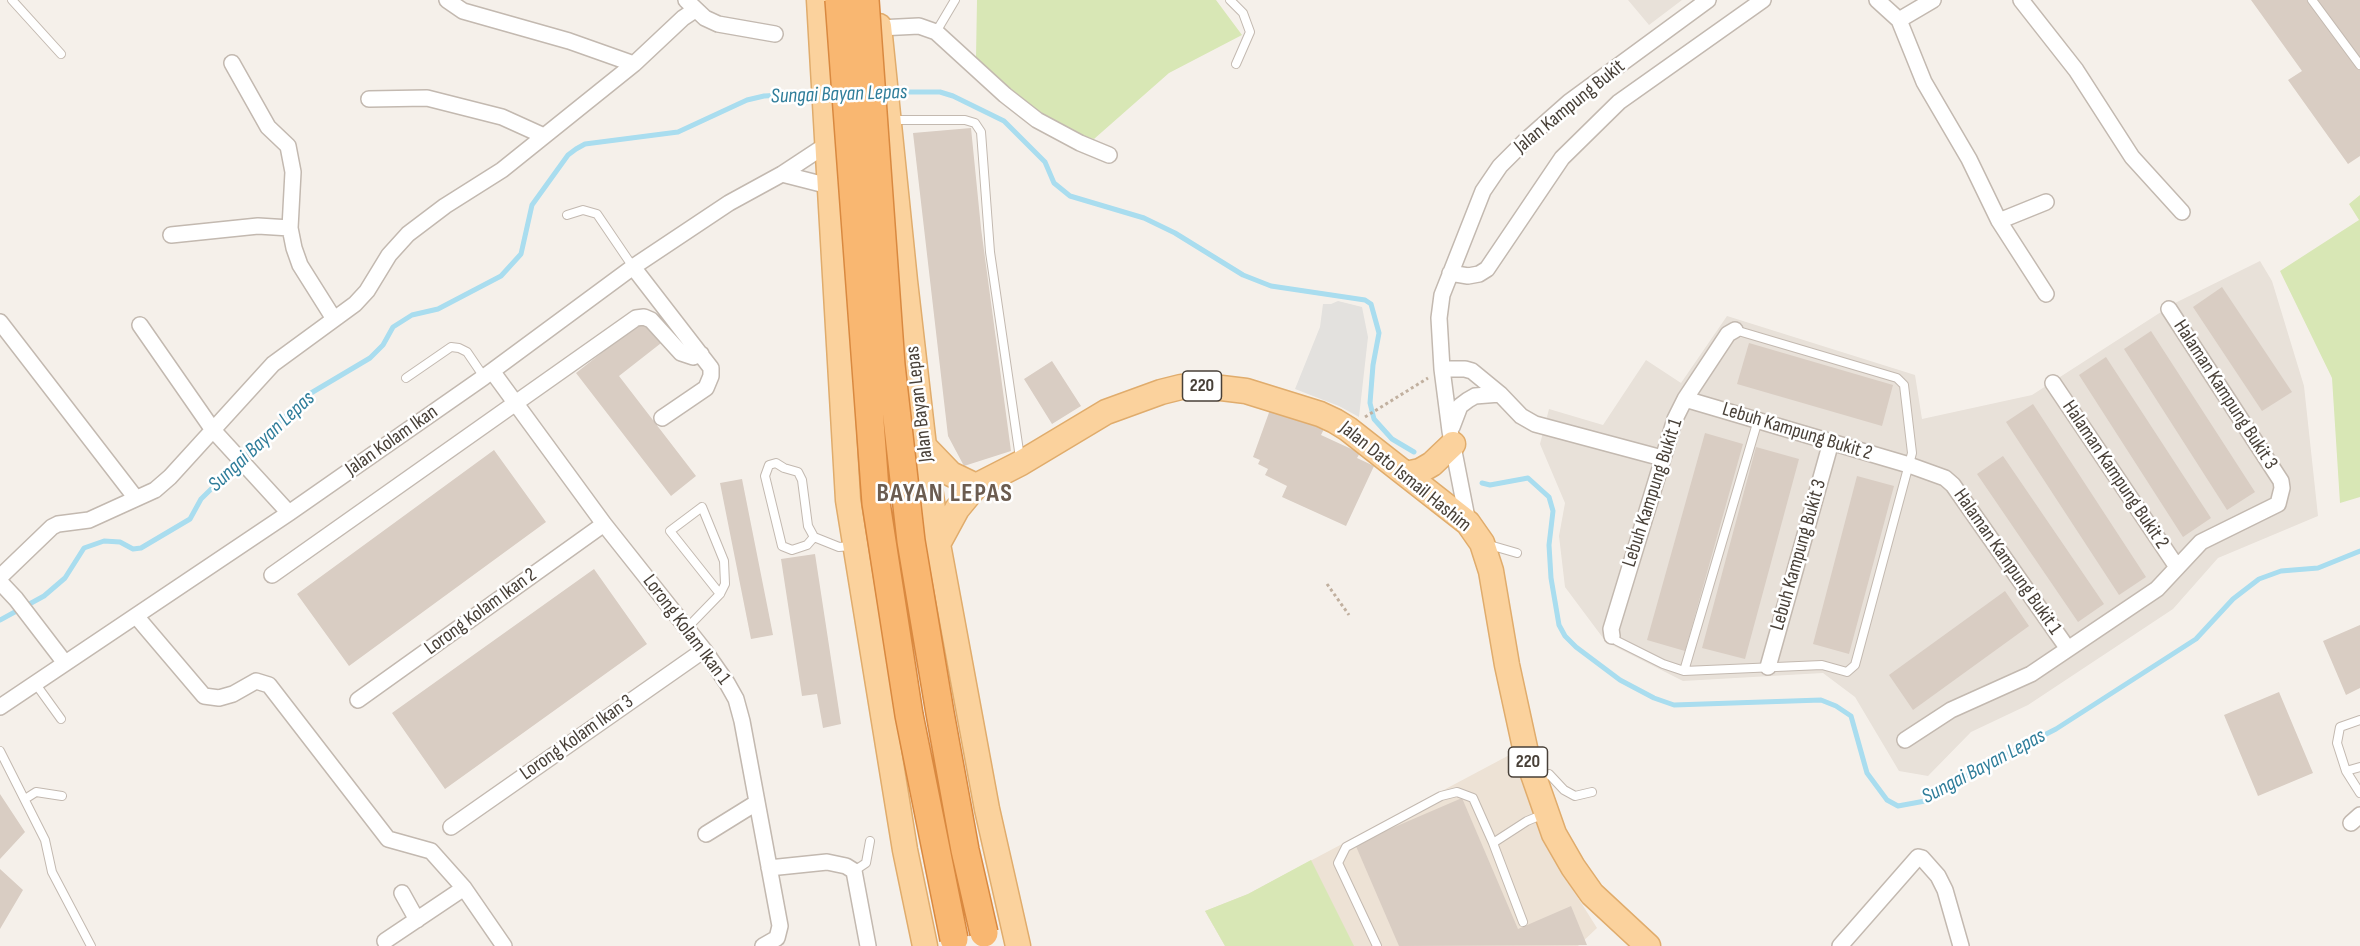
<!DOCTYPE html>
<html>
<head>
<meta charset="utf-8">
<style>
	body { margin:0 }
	canvas { display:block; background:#f5f0ea }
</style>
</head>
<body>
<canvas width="2360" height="946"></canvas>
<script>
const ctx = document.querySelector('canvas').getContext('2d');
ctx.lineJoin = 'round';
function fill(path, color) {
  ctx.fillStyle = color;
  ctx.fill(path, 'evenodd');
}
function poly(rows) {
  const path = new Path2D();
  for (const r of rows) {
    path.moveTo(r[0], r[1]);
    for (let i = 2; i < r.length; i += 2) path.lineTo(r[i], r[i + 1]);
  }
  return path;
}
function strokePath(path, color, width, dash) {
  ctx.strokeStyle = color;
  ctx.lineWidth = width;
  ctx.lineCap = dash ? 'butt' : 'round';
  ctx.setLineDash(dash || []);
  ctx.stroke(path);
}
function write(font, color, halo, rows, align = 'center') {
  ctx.font = font + ' "Sofia Sans Condensed",sans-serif';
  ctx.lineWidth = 5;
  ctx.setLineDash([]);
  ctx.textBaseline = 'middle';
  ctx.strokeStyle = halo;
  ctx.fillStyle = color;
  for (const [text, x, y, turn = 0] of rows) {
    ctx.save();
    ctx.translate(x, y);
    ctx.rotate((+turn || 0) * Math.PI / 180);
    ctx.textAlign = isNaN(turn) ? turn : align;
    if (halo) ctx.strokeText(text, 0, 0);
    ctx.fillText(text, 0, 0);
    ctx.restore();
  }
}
fill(poly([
	[1628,0,1682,0,1649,25],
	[2260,261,2272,281,2304,386,2318,516,2218,558,2173,609,2028,705,1971,732,1928,776,1899,771,1855,697,1823,673,1683,681,1606,642,1565,587,1559,536,1565,503,1540,444,1549,409,1603,425,1646,360,1681,383,1727,316,1915,375,1922,419,2032,395,2175,303]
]), '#e8e1d9');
fill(poly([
	[1517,751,1528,795,1558,866,1597,928,1578,946,1225,946,1205,911,1248,894]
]), '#ede2d5');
fill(poly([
	[977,0,1216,0,1242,35,1169,73,1094,139,1069,131,1021,99,976,58],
	[2360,195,2360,497,2340,503,2332,378,2280,271,2359,220,2349,204],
	[1311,860,1354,946,1225,946,1205,911,1248,894]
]), '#d8e7b5');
fill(poly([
	[1338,301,1362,307,1368,337,1359,417,1339,406,1295,389,1320,327,1323,304,1331,304]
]), '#e3e1de');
strokePath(poly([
	[892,92,940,92,953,96,1004,121,1045,162,1054,183,1070,196,1144,218,1175,233,1243,275,1271,286,1365,300,1371,304,1379,333,1373,365,1370,403,1374,419,1392,439,1414,452],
	[1482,483,1490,485,1528,478,1549,497,1553,511,1549,545,1551,578,1559,625,1565,636,1576,647,1620,680,1654,698,1674,705,1821,700,1836,706,1851,716,1867,773,1887,800,1898,806,1925,801,1974,771,2056,729,2196,639,2233,599,2259,579,2281,571,2318,568,2360,551],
	[0,620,44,596,65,578,84,548,104,541,120,542,133,549,141,548,190,519,201,499,306,396,370,358,383,345,393,327,412,315,438,309,501,276,521,254,532,205,568,155,576,149,585,144,678,132,747,100,764,96,817,93]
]), '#a9ddef', 5);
fill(poly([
	[2251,0,2360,0,2360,156,2348,164,2288,80,2302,71],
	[971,128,981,228,1011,451,964,466,948,436,913,133],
	[2222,287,2292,392,2262,411,2193,307],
	[647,317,665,340,619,376,696,476,671,496,576,373],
	[2151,331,2255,492,2227,510,2124,349],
	[1749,343,1893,385,1882,426,1737,384],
	[2106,357,2211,518,2183,537,2079,375],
	[1052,361,1081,406,1052,424,1024,379],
	[2033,404,2146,577,2119,595,2006,422],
	[1271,407,1324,429,1321,435,1360,453,1357,458,1374,466,1346,526,1282,497,1287,486,1265,475,1268,469,1258,464,1260,460,1253,457],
	[1705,433,1743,444,1685,651,1647,640],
	[1756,447,1799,459,1745,659,1702,648],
	[494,450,546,522,349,666,297,594],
	[2003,456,2104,604,2078,622,1977,474],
	[1857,476,1894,486,1849,654,1813,644],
	[742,479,773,635,751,639,720,483],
	[815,554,841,724,823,728,817,694,802,696,781,559],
	[594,569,647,644,445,789,392,713],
	[2005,591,2029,626,1913,710,1889,675],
	[2360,625,2360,688,2346,695,2323,641],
	[2279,692,2313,773,2258,796,2224,715],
	[0,794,25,832,0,859],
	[1462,798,1518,929,1571,906,1587,945,1399,946,1355,844],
	[0,869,23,890,0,929]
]), '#d9cdc3');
const lane = poly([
	[12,0,61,54],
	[1230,0,1243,13,1250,32,1236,64],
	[2312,0,2360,65],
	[936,32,955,0],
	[892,120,965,120,975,123,981,132,990,252,1020,458],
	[567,215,583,210,597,214,633,267],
	[406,378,451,347,459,348,467,352,484,377],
	[814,537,807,545,792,550,782,546,765,476,769,465,776,463,784,468,798,472,802,480,808,526,814,537,839,547,851,546],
	[1486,544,1517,553],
	[686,629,720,594,725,584,724,561,702,507,670,531,720,594],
	[1612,636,1617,641,1663,664,1684,671,1822,665,1847,672,1855,665,1912,453,1904,385,1897,378,1735,330],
	[1684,671,1758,420],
	[35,683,61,719],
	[2360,720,2340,727,2337,743,2346,771,2360,793],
	[0,751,45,840,52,872,91,946],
	[2346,771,2360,767],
	[1537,778,1549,774,1564,790,1575,796,1592,792],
	[25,799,36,792,62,796],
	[1493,843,1523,922],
	[854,871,866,863,870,841],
	[1377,946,1338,863,1346,847,1441,796,1457,792,1473,798,1493,843,1527,821,1544,814]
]);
const street = poly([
	[447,0,463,11,569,41,634,64],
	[686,0,705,18,718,24,775,34],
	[1877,0,1899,20,1924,82,1969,159,1999,221,2046,294],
	[2021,0,2076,70,2132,157,2182,212],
	[1899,20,1933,0],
	[879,28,919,26,936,32,1005,95,1037,120,1080,143,1109,155],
	[232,63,268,127,288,146,293,172,290,228,294,248,300,265,334,319],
	[369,99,427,98,502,117,544,136],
	[782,174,829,186],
	[1999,221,2046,202],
	[171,235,258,226,290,228],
	[633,267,711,368,711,376,706,388,662,418],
	[1450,273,1468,276,1479,274,1487,269,1562,158,1619,102,1763,0],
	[0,322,135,497],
	[140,325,213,430,289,513],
	[1442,369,1465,369,1472,371,1500,394,1521,416,1535,424,1662,458],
	[492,371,604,524,704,650,727,683,736,699,742,721,780,926,777,938,763,946],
	[2053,383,2177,567],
	[1685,399,1909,465,1945,478,1953,485,2068,649],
	[1452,427,1460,406,1468,400,1475,396,1500,394],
	[1468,523,1450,431,1442,369,1439,318,1442,295,1483,191,1500,166,1526,140,1569,102,1708,0],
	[272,575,636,318,644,317,651,320,681,353,693,357,701,354],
	[0,577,52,527,58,524,89,520,155,490,170,477,273,364,355,304,367,291,389,255,408,234,445,206,502,170,634,64,683,18,695,10],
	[0,582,16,599,65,663],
	[136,616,204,696,219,698,233,694,256,681,269,685,388,839,431,851,464,888,504,946],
	[1612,636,1611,629,1675,419,1685,399,1728,334,1735,330],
	[1768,667,1831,442],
	[358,700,604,524],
	[0,707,289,513,484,377,633,267,729,203,782,174,826,145],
	[1905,740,1951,710,2031,674,2157,589,2201,542,2278,504,2282,488,2281,481,2169,309],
	[2351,823,2360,815],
	[451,827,704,650],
	[706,834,756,803],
	[769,868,827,862,846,866,854,871,868,946],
	[402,893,417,920],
	[385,941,464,888],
	[1840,946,1918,857,1922,858,1938,876,1945,890,1961,946]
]);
const primary = poly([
	[819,0,848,500,905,850,925,946],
	[879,26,905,281,924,446,938,544,987,809,1018,946],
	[924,446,951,474,976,486],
	[1406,474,1420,471,1432,464,1453,444],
	[938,544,957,509,976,486,1021,463,1106,412,1161,392,1181,387,1205,386,1246,391,1320,414,1335,421,1348,429,1468,523,1482,543,1491,571,1507,665,1527,757,1554,834,1573,867,1592,894,1648,946]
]);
strokePath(lane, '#c3b9b0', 10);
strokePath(street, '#c3b9b0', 18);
strokePath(primary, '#e0ac6c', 27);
strokePath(poly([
	[1365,417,1428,378],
	[1327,584,1349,615]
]), '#c1b09f', 3, [3, 3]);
strokePath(lane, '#fff', 8);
strokePath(street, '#fff', 15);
strokePath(primary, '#fbd29d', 24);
const highwayBridge = poly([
	[839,0,876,503,909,715,954,939],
	[865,0,891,365,911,541,940,713,965,850,984,933]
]);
strokePath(highwayBridge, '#d98940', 30, []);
strokePath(highwayBridge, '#f9b771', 27);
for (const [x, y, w] of [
	[1202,386,39],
	[1528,762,39]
]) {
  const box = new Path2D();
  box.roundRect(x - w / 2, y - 15, w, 30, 4.5);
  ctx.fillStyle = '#fff';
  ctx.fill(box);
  strokePath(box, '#484038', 1.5);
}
write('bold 18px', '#484038', null, [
	["220",1202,386],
	["220",1528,762]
]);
write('20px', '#484038', '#fff', [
	["Jalan Kampung Bukit",1570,107,-39],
	["Halaman Kampung Bukit 3",2225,395,57],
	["Jalan Bayan Lepas",920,404,-97],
	["Lebuh Kampung Bukit 2",1797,432,17],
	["Jalan Kolam Ikan",392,441,-35],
	["Halaman Kampung Bukit 2",2115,475,56],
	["Jalan Dato Ismail Hashim",1405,477,39],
	["Lebuh Kampung Bukit 1",1653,493,-72],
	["Lebuh Kampung Bukit 3",1799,555,-74],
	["Halaman Kampung Bukit 1",2007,562,55],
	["Lorong Kolam Ikan 2",481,612,-36],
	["Lorong Kolam Ikan 1",686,630,53],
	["Lorong Kolam Ikan 3",577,738,-35]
]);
write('italic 21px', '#2f7d9a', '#fff', [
	["Sungai Bayan Lepas",839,95,-2],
	["Sungai Bayan Lepas",262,442,-43],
	["Sungai Bayan Lepas",1984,767,-28]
]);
ctx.letterSpacing = '1.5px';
write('bold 26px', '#6b5c50', '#fff', [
	["BAYAN LEPAS",945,494]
]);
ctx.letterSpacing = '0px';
</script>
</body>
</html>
